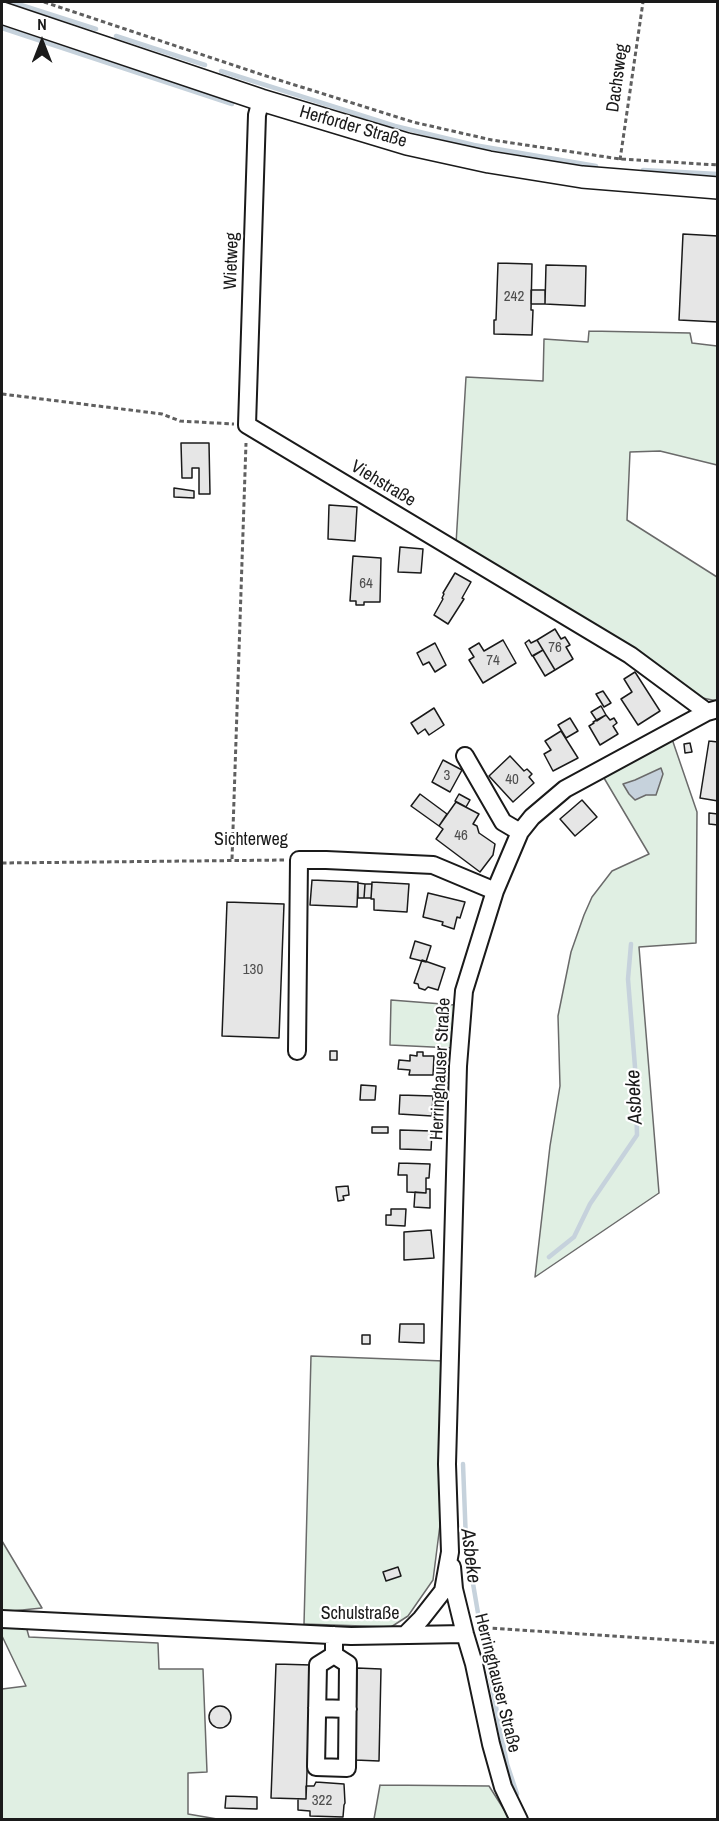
<!DOCTYPE html>
<html>
<head>
<meta charset="utf-8">
<style>
	body { margin:0 }
	#map { position:relative; width:719px; height:1821px; overflow:hidden; background:#fff; font-family:"Archivo Narrow",sans-serif }
	canvas { display:block }
	.frame { position:absolute; inset:0; border:3px solid #1a1a1a; pointer-events:none }
	.north { position:absolute; left:12px; top:12px; width:60px; height:60px; -webkit-text-stroke:4px #fff; paint-order:stroke; rotate:0deg; font-size:16px; font-weight:700; line-height:24px; text-align:center; color:#1a1a1a }
	.north::after { content:''; display:block; margin:auto; width:21px; height:27px; background:#1a1a1a; clip-path:polygon(50% 0,100% 100%,50% 72%,0 100%) }
</style>
</head>
<body>
<div id="map">
<canvas width="719" height="1821"></canvas>
<div class="frame"></div>
<div class="north">N</div>
</div>
<script>
const ctx = document.querySelector('canvas').getContext('2d');
ctx.lineJoin = 'round';
function fill(path, color) {
  ctx.fillStyle = color;
  ctx.fill(path, 'evenodd');
}
function poly(rows) {
  const path = new Path2D();
  for (const r of rows) {
    if (r.length === 3) {
      path.moveTo(r[0] + r[2], r[1]);
      path.arc(r[0], r[1], r[2], 0, 2 * Math.PI);
      continue;
    }
    path.moveTo(r[0], r[1]);
    for (let i = 2; i < r.length; i += 2) path.lineTo(r[i], r[i + 1]);
  }
  return path;
}
function strokePath(path, color, width, dash) {
  ctx.strokeStyle = color;
  ctx.lineWidth = width;
  ctx.lineCap = dash ? 'butt' : 'round';
  ctx.setLineDash(dash || []);
  ctx.stroke(path);
}
function write(font, color, halo, rows, align = 'center') {
  ctx.font = font + ' "Archivo Narrow",sans-serif';
  ctx.lineWidth = 4.5;
  ctx.setLineDash([]);
  ctx.textBaseline = 'middle';
  ctx.strokeStyle = halo;
  ctx.fillStyle = color;
  for (const [text, x, y, turn = 0] of rows) {
    ctx.save();
    ctx.translate(x, y);
    ctx.rotate((+turn || 0) * Math.PI / 180);
    ctx.textAlign = isNaN(turn) ? turn : align;
    if (halo) ctx.strokeText(text, 0, 0);
    ctx.fillText(text, 0, 0);
    ctx.restore();
  }
}
const green = poly([
	[589,331,690,333,692,343,717,346,717,465,660,451,630,452,627,520,717,577,717,701,693,696,456,544,466,377,543,381,544,339,588,342,589,331],
	[671,736,697,812,696,943,639,947,659,1193,535,1277,550,1146,560,1086,558,1016,571,952,584,915,592,897,612,871,649,854,604,778,671,736],
	[391,1000,455,1005,453,1048,390,1045,391,1000],
	[311,1356,444,1361,440,1525,433,1580,408,1616,391,1627,304,1624,311,1356],
	[2,1541,42,1608,2,1612,2,1541],
	[2,1626,26,1626,29,1637,158,1643,159,1669,203,1669,207,1772,188,1773,188,1814,217,1819,2,1819,2,1689,26,1686,2,1636,2,1626],
	[380,1785,489,1786,510,1819,374,1819,380,1785]
]);
fill(green, '#e0efe3');
strokePath(green, '#6a6a6a', 1.5);
const water = poly([
	[661,768,663,774,656,795,646,795,635,800,629,794,623,784,635,780,661,768]
]);
fill(water, '#c6d2dc');
strokePath(water, '#6a6a6a', 1.5);
strokePath(poly([
	[12,2,96,29],
	[2,28,232,104],
	[116,36,205,65],
	[221,71,395,126,474,145,596,166],
	[643,170,718,174],
	[549,1257,574,1237,590,1204,637,1135,635,1067,628,979,631,944],
	[463,1464,466,1542,478,1613],
	[485,1650,507,1764,517,1794]
]), '#c6d2dc', 4.5);
const building = poly([
	[683,234,718,236,718,322,679,320,683,234],
	[498,263,532,264,531,310,533,310,532,335,494,334,494,320,496,320,498,263],
	[546,265,586,266,585,306,545,304,546,265],
	[531,290,545,290,545,304,531,304,531,290],
	[181,443,209,443,210,494,199,494,199,468,192,468,192,478,182,478,181,443],
	[174,488,194,491,194,498,174,497,174,488],
	[329,505,357,507,355,541,328,539,329,505],
	[400,547,423,549,421,573,398,572,400,547],
	[353,556,381,558,380,602,364,602,364,605,356,605,356,601,350,601,353,556],
	[455,573,471,582,462,598,464,599,448,624,434,615,443,599,442,598,444,594,443,593,455,573],
	[555,629,561,639,565,637,570,645,566,647,573,659,555,670,537,640,555,629],
	[503,640,516,663,483,683,469,660,474,657,469,649,479,643,484,651,503,640],
	[529,640,531,643,537,640,543,650,532,656,525,643,529,640],
	[435,643,446,665,435,672,429,662,423,665,417,653,435,643],
	[543,650,555,670,545,676,533,656,543,650],
	[635,672,660,711,638,725,621,699,632,692,624,679,635,672],
	[603,691,611,703,604,707,596,694,603,691],
	[601,706,606,715,597,721,591,712,601,706],
	[434,708,444,725,429,735,425,729,418,734,411,723,434,708],
	[606,715,610,720,614,718,617,723,613,726,618,734,600,745,589,726,594,723,593,722,606,715],
	[570,718,578,731,566,738,558,725,570,718],
	[561,731,578,758,553,771,544,754,551,750,545,741,561,731],
	[709,741,718,742,718,801,700,798,709,741],
	[690,743,692,752,685,753,684,744,690,743],
	[510,756,524,771,527,769,532,774,529,777,534,783,513,802,489,776,510,756],
	[443,760,462,770,450,792,432,782,443,760],
	[420,794,447,814,439,826,411,806,420,794],
	[459,794,470,800,466,807,455,801,459,794],
	[582,800,597,817,575,836,560,819,582,800],
	[456,802,479,814,473,824,477,826,479,833,495,844,493,855,480,872,436,839,443,829,439,826,456,802],
	[709,813,718,814,718,825,709,824,709,813],
	[312,880,358,882,357,907,310,905,312,880],
	[372,882,409,884,407,912,374,910,374,899,371,899,372,882],
	[358,883,365,884,364,898,358,898,358,883],
	[365,884,372,884,371,898,364,898,365,884],
	[428,893,465,902,460,918,457,917,454,929,442,925,443,922,423,917,428,893],
	[227,902,284,904,279,1038,222,1036,227,902],
	[415,941,431,946,426,962,410,958,415,941],
	[422,960,445,968,438,990,428,987,425,990,419,988,418,984,414,983,422,960],
	[330,1051,337,1051,337,1060,330,1060,330,1051],
	[417,1052,423,1052,423,1056,434,1056,433,1075,409,1075,410,1070,398,1069,399,1060,410,1061,410,1055,417,1056,417,1052],
	[361,1085,376,1086,375,1100,360,1100,361,1085],
	[400,1095,433,1096,432,1116,399,1114,400,1095],
	[372,1127,388,1127,388,1133,372,1133,372,1127],
	[400,1130,432,1131,431,1150,400,1149,400,1130],
	[399,1163,430,1164,429,1178,426,1178,426,1193,407,1192,407,1175,398,1175,399,1163],
	[348,1186,349,1195,343,1196,344,1200,338,1201,336,1187,348,1186],
	[426,1189,430,1189,430,1208,414,1207,415,1192,426,1193,426,1189],
	[391,1209,406,1209,405,1226,386,1225,386,1215,391,1215,391,1209],
	[431,1230,434,1258,404,1260,404,1232,431,1230],
	[400,1324,424,1324,424,1343,399,1342,400,1324],
	[362,1335,370,1335,370,1344,362,1344,362,1335],
	[398,1567,401,1576,386,1581,383,1572,398,1567],
	[276,1664,311,1665,306,1799,271,1798,276,1664],
	[357,1668,381,1669,379,1761,355,1760,357,1668],
	[220,1717,11],
	[316,1782,344,1784,345,1803,344,1805,343,1817,310,1816,310,1811,298,1810,298,1799,306,1799,306,1786,314,1786,316,1782],
	[226,1796,257,1797,257,1809,225,1808,226,1796]
]);
fill(building, '#e6e6e6');
strokePath(building, '#1a1a1a', 1.5);
const minor = poly([
	[261,100,257,115,247,425,630,655,707,712],
	[465,756,503,822,520,832],
	[297,1051,299,860,326,860,433,865,495,891],
	[452,1567,454,1589,465,1634,474,1664,491,1744,503,1787,519,1820],
	[2,1619,351,1636,465,1634],
	[406,1634,421,1619,443,1591,450,1552,447,1464,458,1066,464,991,495,891,520,832,532,817,565,789,707,712,718,709],
	[334,1655,348,1664,347,1768,316,1767,318,1665,334,1655,334,1635],
	[317,1708,348,1709]
]);
const major = poly([
	[2,13,261,100,407,144,489,162,582,177,718,188]
]);
strokePath(minor, '#1a1a1a', 20);
strokePath(major, '#1a1a1a', 24);
strokePath(poly([
	[44,2,263,75,413,122,492,140,620,159,718,165],
	[620,160,643,2],
	[2,394,162,414,180,421,234,424],
	[232,859,246,443],
	[2,863,285,860],
	[478,1631,490,1628,718,1643]
]), '#5f5f5f', 3, [4.5, 3]);
strokePath(minor, '#fff', 16);
strokePath(major, '#fff', 21);
write('15px', '#4d4d4d', null, [
	["242",514,297],
	["64",366,584],
	["76",555,648],
	["74",493,661],
	["3",447,776],
	["40",512,780],
	["46",461,836],
	["130",253,970],
	["322",322,1801]
]);
write('18px', '#1a1a1a', '#fff', [
	["Dachsweg",618,78,-82],
	["Herforder Straße",353,127,16],
	["Wietweg",232,261,-88],
	["Viehstraße",383,484,31],
	["Sichterweg",251,840],
	["Herringhauser Straße",441,1069,-87],
	["Schulstraße",360,1614],
	["Herringhauser Straße",497,1683,76]
]);
write('italic 20px', '#1a1a1a', '#fff', [
	["Asbeke",635,1097,-93],
	["Asbeke",470,1556,83]
]);
</script>
</body>
</html>
